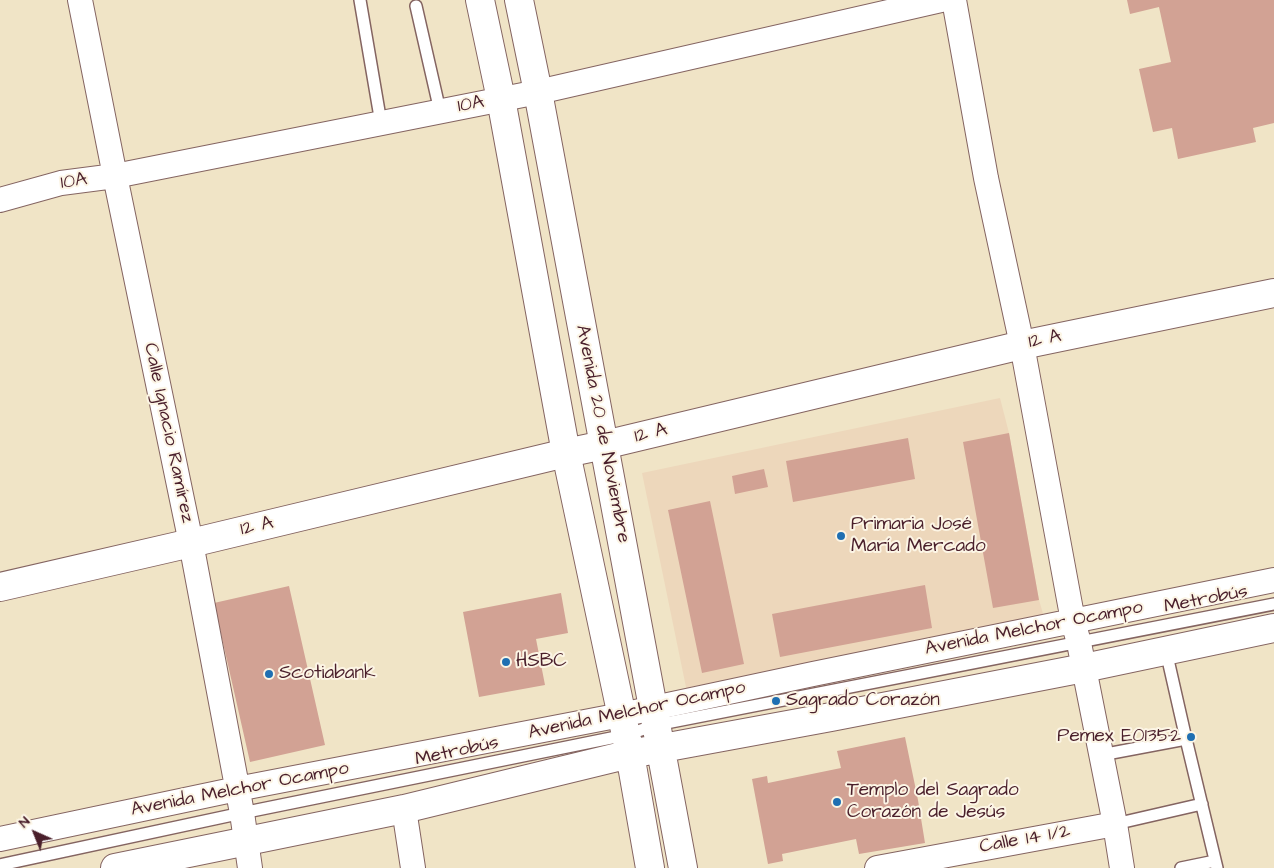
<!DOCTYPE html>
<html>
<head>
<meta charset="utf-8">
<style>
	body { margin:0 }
	#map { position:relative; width:1274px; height:868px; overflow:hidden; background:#f0e4c6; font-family:"Architects Daughter",sans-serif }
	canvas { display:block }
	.north { position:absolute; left:10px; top:808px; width:50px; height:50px; -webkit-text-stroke:4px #fcf5e5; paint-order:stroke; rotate:316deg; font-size:14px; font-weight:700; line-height:20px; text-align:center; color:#4a1f2b }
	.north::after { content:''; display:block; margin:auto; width:18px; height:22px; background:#4a1f2b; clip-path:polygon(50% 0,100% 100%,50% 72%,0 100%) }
</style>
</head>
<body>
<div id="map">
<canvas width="1274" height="868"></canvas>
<div class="north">N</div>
</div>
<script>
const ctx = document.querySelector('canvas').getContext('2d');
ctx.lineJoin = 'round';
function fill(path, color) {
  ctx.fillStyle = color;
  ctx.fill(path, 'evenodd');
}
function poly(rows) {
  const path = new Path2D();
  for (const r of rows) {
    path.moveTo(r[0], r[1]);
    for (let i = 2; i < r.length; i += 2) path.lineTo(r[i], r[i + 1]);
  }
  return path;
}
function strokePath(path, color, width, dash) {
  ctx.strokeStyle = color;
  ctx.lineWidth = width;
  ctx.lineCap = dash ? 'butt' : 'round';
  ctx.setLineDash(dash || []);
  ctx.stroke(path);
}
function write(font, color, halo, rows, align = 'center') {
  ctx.font = font + ' "Architects Daughter",sans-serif';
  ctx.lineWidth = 4;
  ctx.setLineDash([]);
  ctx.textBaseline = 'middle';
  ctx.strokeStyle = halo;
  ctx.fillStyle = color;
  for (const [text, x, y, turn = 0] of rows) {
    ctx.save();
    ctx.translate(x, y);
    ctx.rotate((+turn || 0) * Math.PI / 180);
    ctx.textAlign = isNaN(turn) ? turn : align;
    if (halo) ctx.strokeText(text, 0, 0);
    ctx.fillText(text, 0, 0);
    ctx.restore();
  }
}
fill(poly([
	[1000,398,1009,433,1039,600,1044,617,687,692,642,473]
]), '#edd7bb');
fill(poly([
	[1127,0,1274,0,1274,123,1253,128,1256,142,1178,159,1172,128,1153,132,1139,69,1171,62,1159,7,1130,14],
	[1009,433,1039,600,993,608,963,442],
	[908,438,915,479,793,502,786,461],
	[764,469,768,487,735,494,732,476],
	[710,501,744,664,702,673,668,510],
	[925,585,932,628,780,657,772,614],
	[289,586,325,745,250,762,214,603],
	[561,593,568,633,536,639,545,685,479,697,463,612],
	[905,737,918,800,925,843,859,854,856,839,782,854,783,861,768,864,752,779,767,776,768,783,841,768,837,751]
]), '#d2a294');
const service = poly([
	[360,0,381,123],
	[416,6,440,111],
	[1166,651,1186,739,1217,868],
	[1101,755,1186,739],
	[1115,824,1202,804],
	[0,865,242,813,626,735,656,725,1274,604],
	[1181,868,1215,861]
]);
const minor = poly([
	[80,0,115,176,191,543,242,813,250,868],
	[954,0,986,178,1022,345,1073,621,1079,643,1115,824,1122,868],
	[0,200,61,183,115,176,538,92,941,0],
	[404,809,413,868],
	[0,839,237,789,621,715,813,674,1274,580],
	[877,868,1115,824]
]);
const secondary = poly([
	[0,587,191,543,566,453,604,445,1022,345,1274,293]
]);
const primary = poly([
	[480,0,501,99,566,453,630,754,650,868],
	[519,0,538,92,683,868],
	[115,868,404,809,630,754,831,717,1084,668,1274,628]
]);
strokePath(service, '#846461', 14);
strokePath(minor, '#846461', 26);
strokePath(secondary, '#846461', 30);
strokePath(primary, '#846461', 30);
strokePath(service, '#fff', 11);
strokePath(minor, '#fff', 24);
strokePath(secondary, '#fff', 28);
strokePath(primary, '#fff', 28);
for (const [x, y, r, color] of [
	[841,536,5,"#1f6fb2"],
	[506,662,5,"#1f6fb2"],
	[269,674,5,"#1f6fb2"],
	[776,701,5,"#1f6fb2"],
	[1191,737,5,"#1f6fb2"],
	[837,802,5,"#1f6fb2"]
]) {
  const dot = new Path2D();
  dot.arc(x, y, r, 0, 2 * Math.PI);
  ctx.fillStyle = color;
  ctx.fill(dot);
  strokePath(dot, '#fcf5e5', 2);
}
write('19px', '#4a1f2b', '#fcf5e5', [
	["10A",471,105,-11],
	["10A",74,182,-9],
	["12 A",1045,340,-12],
	["Calle Ignacio Ramírez",168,433,78],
	["Avenida 20 de Noviembre",602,434,79],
	["12 A",651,434,-14],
	["12 A",257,527,-13],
	["Metrobús",1206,600,-11],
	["Avenida Melchor Ocampo",1034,629,-11],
	["Avenida Melchor Ocampo",637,711,-12],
	["Metrobús",457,752,-12],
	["Avenida Melchor Ocampo",240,790,-11],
	["Calle 14 1/2",1025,840,-10]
]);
write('19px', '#4a1f2b', '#fcf5e5', [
	["Primaria José",851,525],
	["María Mercado",851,547],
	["HSBC",516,662],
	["Scotiabank",279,674],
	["Sagrado Corazón",786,701],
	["Pemex E01352",1181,737,"right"],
	["Templo del Sagrado",847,791],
	["Corazón de Jesús",847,813]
], 'left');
</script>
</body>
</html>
